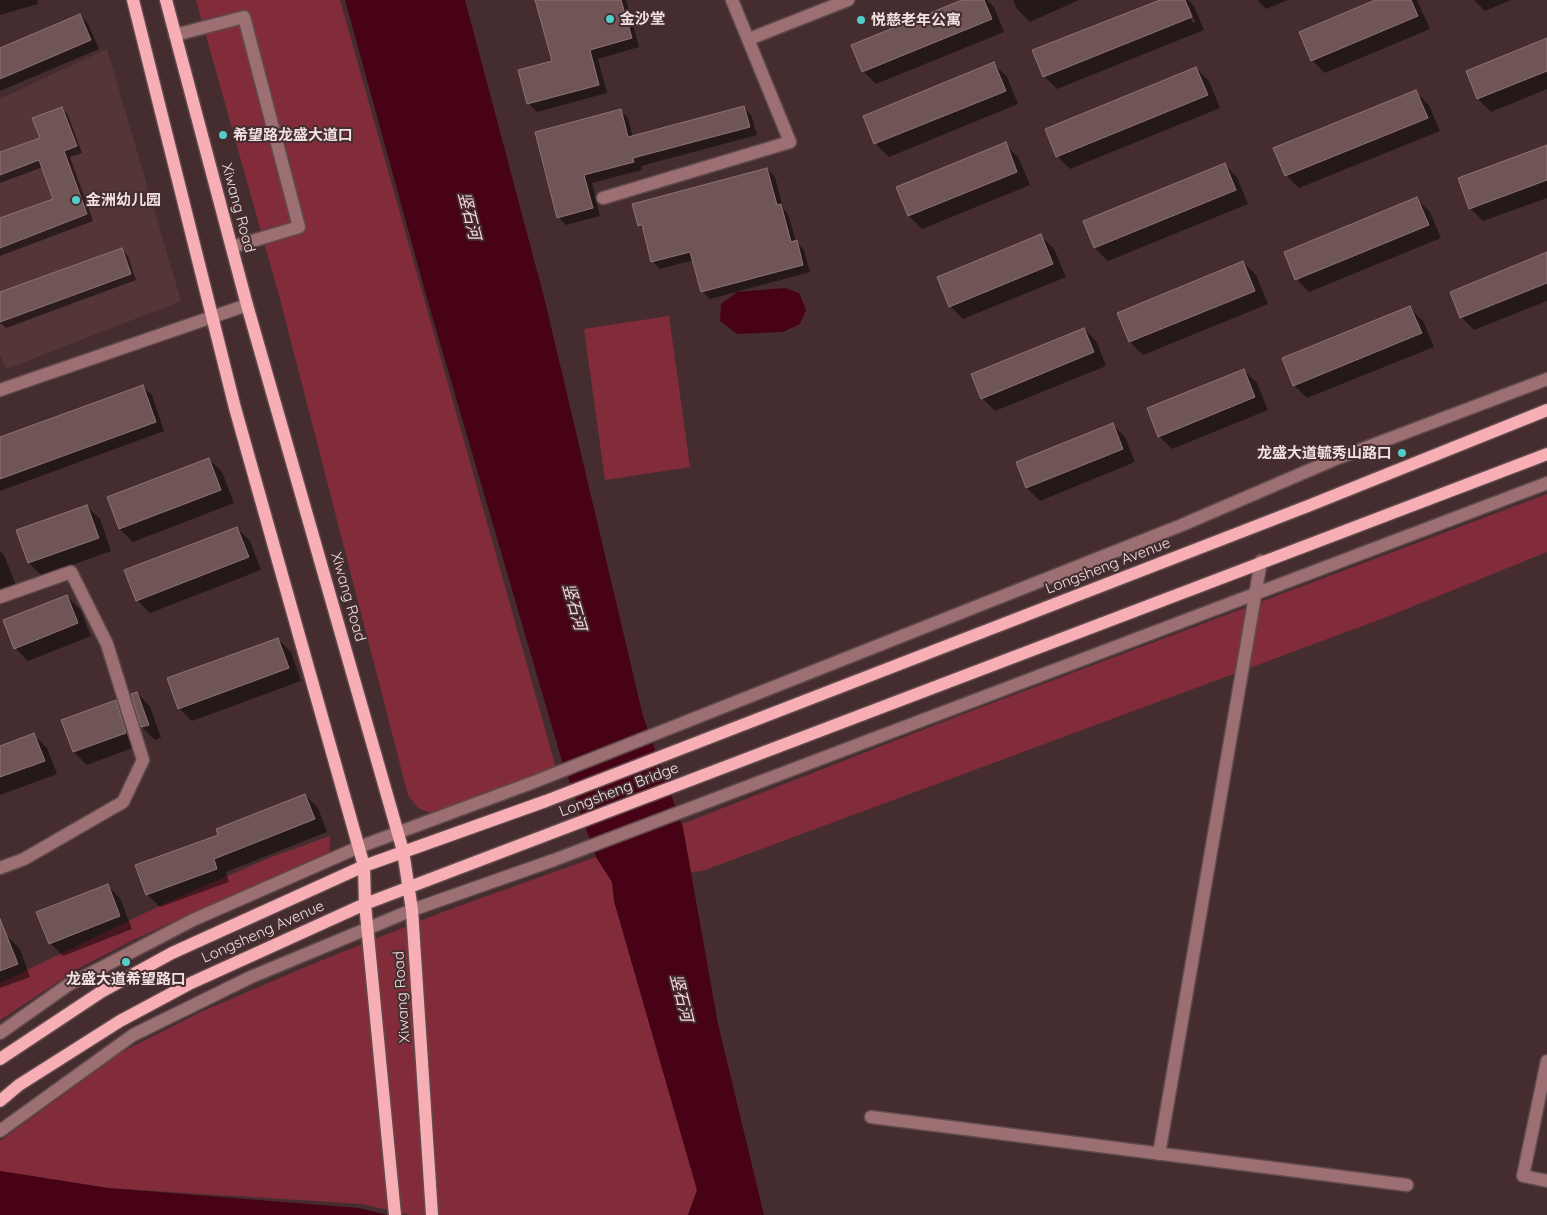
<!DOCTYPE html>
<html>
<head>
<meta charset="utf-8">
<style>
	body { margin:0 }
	canvas { display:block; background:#452d2f }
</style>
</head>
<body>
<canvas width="1547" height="1215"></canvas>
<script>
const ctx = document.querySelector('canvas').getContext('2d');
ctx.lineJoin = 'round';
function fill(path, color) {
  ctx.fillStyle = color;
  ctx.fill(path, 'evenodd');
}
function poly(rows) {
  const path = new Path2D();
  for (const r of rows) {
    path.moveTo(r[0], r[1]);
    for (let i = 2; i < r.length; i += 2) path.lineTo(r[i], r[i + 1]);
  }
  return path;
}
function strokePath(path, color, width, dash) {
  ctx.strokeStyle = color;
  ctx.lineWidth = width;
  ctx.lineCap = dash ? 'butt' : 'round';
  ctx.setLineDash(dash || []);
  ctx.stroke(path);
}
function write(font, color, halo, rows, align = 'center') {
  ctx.font = font + ' Quicksand,"Noto Sans SC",sans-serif';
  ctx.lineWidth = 4;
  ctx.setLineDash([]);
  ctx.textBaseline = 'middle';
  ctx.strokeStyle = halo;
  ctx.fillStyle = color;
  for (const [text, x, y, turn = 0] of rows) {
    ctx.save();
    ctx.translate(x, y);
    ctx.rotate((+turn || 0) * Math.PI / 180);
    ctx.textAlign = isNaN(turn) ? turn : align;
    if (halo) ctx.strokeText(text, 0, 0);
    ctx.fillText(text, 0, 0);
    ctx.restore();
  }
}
fill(poly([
	[107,49,181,301,6,369,0,355,0,99]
]), '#543638');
fill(poly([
	[196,0,340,0,556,768,433,814,418,808,408,795,280,299],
	[669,316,690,467,605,480,584,329],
	[1547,494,1547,552,1384,618,702,871,691,872,682,824,961,715],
	[330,836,329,858,228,897,135,939,79,968,0,1020,0,983,170,901,269,858],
	[596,857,612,882,614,901,697,1190,688,1215,410,1215,362,1204,108,1188,0,1171,0,1141,122,1052,201,1012,310,965,440,913]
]), '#822c3b');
fill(poly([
	[345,0,465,0,545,301,643,716,683,828,718,1024,764,1215,688,1215,697,1190,614,901,612,882,596,857,562,761,428,302],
	[785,288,799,293,806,310,800,324,783,332,737,334,720,321,721,304,737,292],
	[0,1171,108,1188,359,1208,388,1215,0,1215]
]), '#480215');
fill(poly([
	[0,0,37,0,38,4,0,15],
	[537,0,626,0,639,47,598,59,607,93,537,112,528,103,553,62],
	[966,0,987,0,994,7,1004,32,876,84,863,71],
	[1013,0,1079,0,1030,22,1017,9],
	[1163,0,1188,0,1194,6,1204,30,1057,89,1044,76],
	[1186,7,1189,7,1195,22,1193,23],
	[1257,0,1288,0,1266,9],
	[1378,0,1417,0,1430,29,1325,73,1312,60],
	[1474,0,1511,0,1485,11],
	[80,15,88,24,99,49,0,91,0,50],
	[1547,39,1547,89,1491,112,1478,99,1467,72],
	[994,64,1007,77,1018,104,889,157,876,144,864,116],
	[1196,68,1209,81,1220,108,1070,169,1057,156],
	[1416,92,1429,105,1440,131,1299,188,1286,175],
	[743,107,751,115,757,135,641,166,642,170,592,183,600,216,566,225,558,217,620,110,628,118,633,137],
	[62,108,68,115,82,153,70,157,93,221,0,256,0,219,55,199,43,167,0,183,0,153,41,138],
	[1005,144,1018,157,1030,185,922,229,909,216,898,188],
	[1547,146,1547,198,1483,221,1470,208],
	[1224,164,1237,177,1248,204,1108,261,1095,248,1084,221],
	[767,169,775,177,783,208,788,214,796,241,804,250,810,272,710,299,702,291,694,260,660,269,652,261,644,231,639,225],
	[1417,199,1430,212,1441,238,1309,292,1296,279],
	[1041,236,1054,249,1066,277,963,319,950,306],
	[121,249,128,256,136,280,6,328,0,323,0,293],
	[1547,254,1547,301,1474,330,1461,317],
	[1243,262,1256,275,1268,304,1143,355,1130,342,1118,313],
	[1410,308,1423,321,1434,347,1307,398,1294,385],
	[1084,329,1097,342,1106,366,995,411,982,398],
	[1244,370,1257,383,1268,410,1172,449,1159,436],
	[143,387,152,395,164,431,0,491,0,439],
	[1112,424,1125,437,1135,462,1040,501,1027,488,1017,463],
	[209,459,222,472,234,503,133,542,120,529],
	[87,506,100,519,111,551,42,576,29,563,18,531],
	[237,528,250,541,261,570,150,613,137,600],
	[0,551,4,555,16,585,0,591],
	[67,596,80,609,91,636,28,661,15,648],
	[278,639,291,652,301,681,192,721,179,708],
	[137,693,150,706,161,738,155,740,142,727,133,695],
	[116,701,129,714,138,746,87,765,74,752,63,721],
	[34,735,47,748,57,774,0,795,0,747],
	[305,795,318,808,327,832,226,872,229,882,160,907,147,894,220,836],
	[107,885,120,898,132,929,63,956,50,943],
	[7,936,20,949,30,977,0,988,0,938]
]), '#0007');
const building = poly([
	[535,0,621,0,632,38,590,50,599,85,527,104,518,70,552,61,535,0],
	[962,0,984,0,992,19,862,72,851,45,962,0],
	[1160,0,1185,0,1192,17,1043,77,1032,50,1160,0],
	[1375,0,1411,0,1418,16,1311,61,1299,32,1375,0],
	[80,14,91,40,0,79,0,48,80,14],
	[1547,38,1547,71,1477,99,1466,71,1547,38],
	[994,62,1006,91,874,144,863,116,994,62],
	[1196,67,1208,95,1056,157,1045,129,1196,67],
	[1416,90,1428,118,1285,176,1273,148,1416,90],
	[744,106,750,127,633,158,634,162,584,175,593,208,557,218,535,132,621,109,628,137,744,106],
	[62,107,77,146,64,151,87,214,0,248,0,218,53,199,39,160,0,175,0,152,40,138,32,118,62,107],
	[1006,142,1017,172,908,216,896,187,1006,142],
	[1547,145,1547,180,1469,209,1458,178,1547,145],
	[1225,163,1236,190,1094,248,1083,221,1225,163],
	[767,168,777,205,781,204,791,242,797,240,803,265,701,292,690,252,651,262,642,225,638,226,632,204,767,168],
	[1417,197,1429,225,1295,280,1284,252,1417,197],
	[1041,234,1053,264,949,307,937,277,1041,234],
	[122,248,131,274,0,322,0,292,122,248],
	[1547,252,1547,283,1460,318,1450,292,1547,252],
	[1243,261,1255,291,1129,342,1117,313,1243,261],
	[1410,306,1422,333,1293,386,1282,358,1410,306],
	[1084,328,1094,352,981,399,971,374,1084,328],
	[1244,369,1255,397,1158,437,1147,408,1244,369],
	[143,385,156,422,0,479,0,437,143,385],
	[1113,423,1123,449,1026,488,1016,462,1113,423],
	[209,458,221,490,119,529,107,497,209,458],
	[87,505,99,538,28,563,16,530,87,505],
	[237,527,249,557,136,601,124,570,237,527],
	[67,595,78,623,14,649,3,620,67,595],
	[278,638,289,668,178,709,167,678,278,638],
	[137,692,149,725,141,727,131,694,137,692],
	[116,700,126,733,73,752,61,720,116,700],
	[34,733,45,761,0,777,0,746,34,733],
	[305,794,315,819,214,859,217,869,146,895,135,865,218,835,216,829,305,794],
	[108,884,120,916,49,944,36,912,108,884],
	[0,919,18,964,0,971,0,919]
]);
fill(building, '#705557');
strokePath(building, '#8e7274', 1);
const minor = poly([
	[175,35,244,17,299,227,232,247],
	[749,39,848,0],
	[603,198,790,142,732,0],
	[0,390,247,305],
	[0,597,71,572,107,644,143,760,123,802,24,859,0,868],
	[0,1033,68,985,193,920,359,847,534,782,1182,525,1333,460,1547,379],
	[1547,1061,1523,1176,1547,1181],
	[871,1117,1407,1185],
	[0,1131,133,1035,251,977,412,910,554,860,1547,483],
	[1159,1154,1261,561]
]);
const major = poly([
	[133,0,235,408,364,866,365,904,395,1215],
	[166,0,247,305,403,851,412,910,432,1215],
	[0,1059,101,992,172,953,364,866,546,801,1308,506,1547,410],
	[0,1101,19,1085,120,1021,191,983,365,904,1547,454]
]);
strokePath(minor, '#614a4c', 15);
strokePath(major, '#614a4c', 15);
strokePath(minor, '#9c7073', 12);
strokePath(major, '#f7afb5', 12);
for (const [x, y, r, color] of [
	[610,19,5,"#53cdca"],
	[861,20,5,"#53cdca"],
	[223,135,5,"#53cdca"],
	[76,200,5,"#53cdca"],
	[1402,453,5,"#53cdca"],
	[126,962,5,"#53cdca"]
]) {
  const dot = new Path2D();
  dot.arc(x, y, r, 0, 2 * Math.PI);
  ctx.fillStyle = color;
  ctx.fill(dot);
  strokePath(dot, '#452d2f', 2);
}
write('bold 15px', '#f1e1e2', '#452d2f', [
	["金沙堂",620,19],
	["悦慈老年公寓",871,20],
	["希望路龙盛大道口",233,135],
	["金洲幼儿园",86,200],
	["龙盛大道毓秀山路口",1392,453,"right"],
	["龙盛大道希望路口",126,979,"center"]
], 'left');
write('15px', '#f1e1e2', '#452d2f', [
	["Xiwang Road",238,208,75],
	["Longsheng Avenue",1108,566,-21],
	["Xiwang Road",348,597,74],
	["Longsheng Bridge",619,790,-21],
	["Longsheng Avenue",263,932,-24],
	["Xiwang Road",402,997,-94]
]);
write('italic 16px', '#f8dcde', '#452d2f', [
	["竖石河",469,216,76],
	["竖石河",574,607,74],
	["竖石河",681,998,76]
]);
</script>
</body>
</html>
